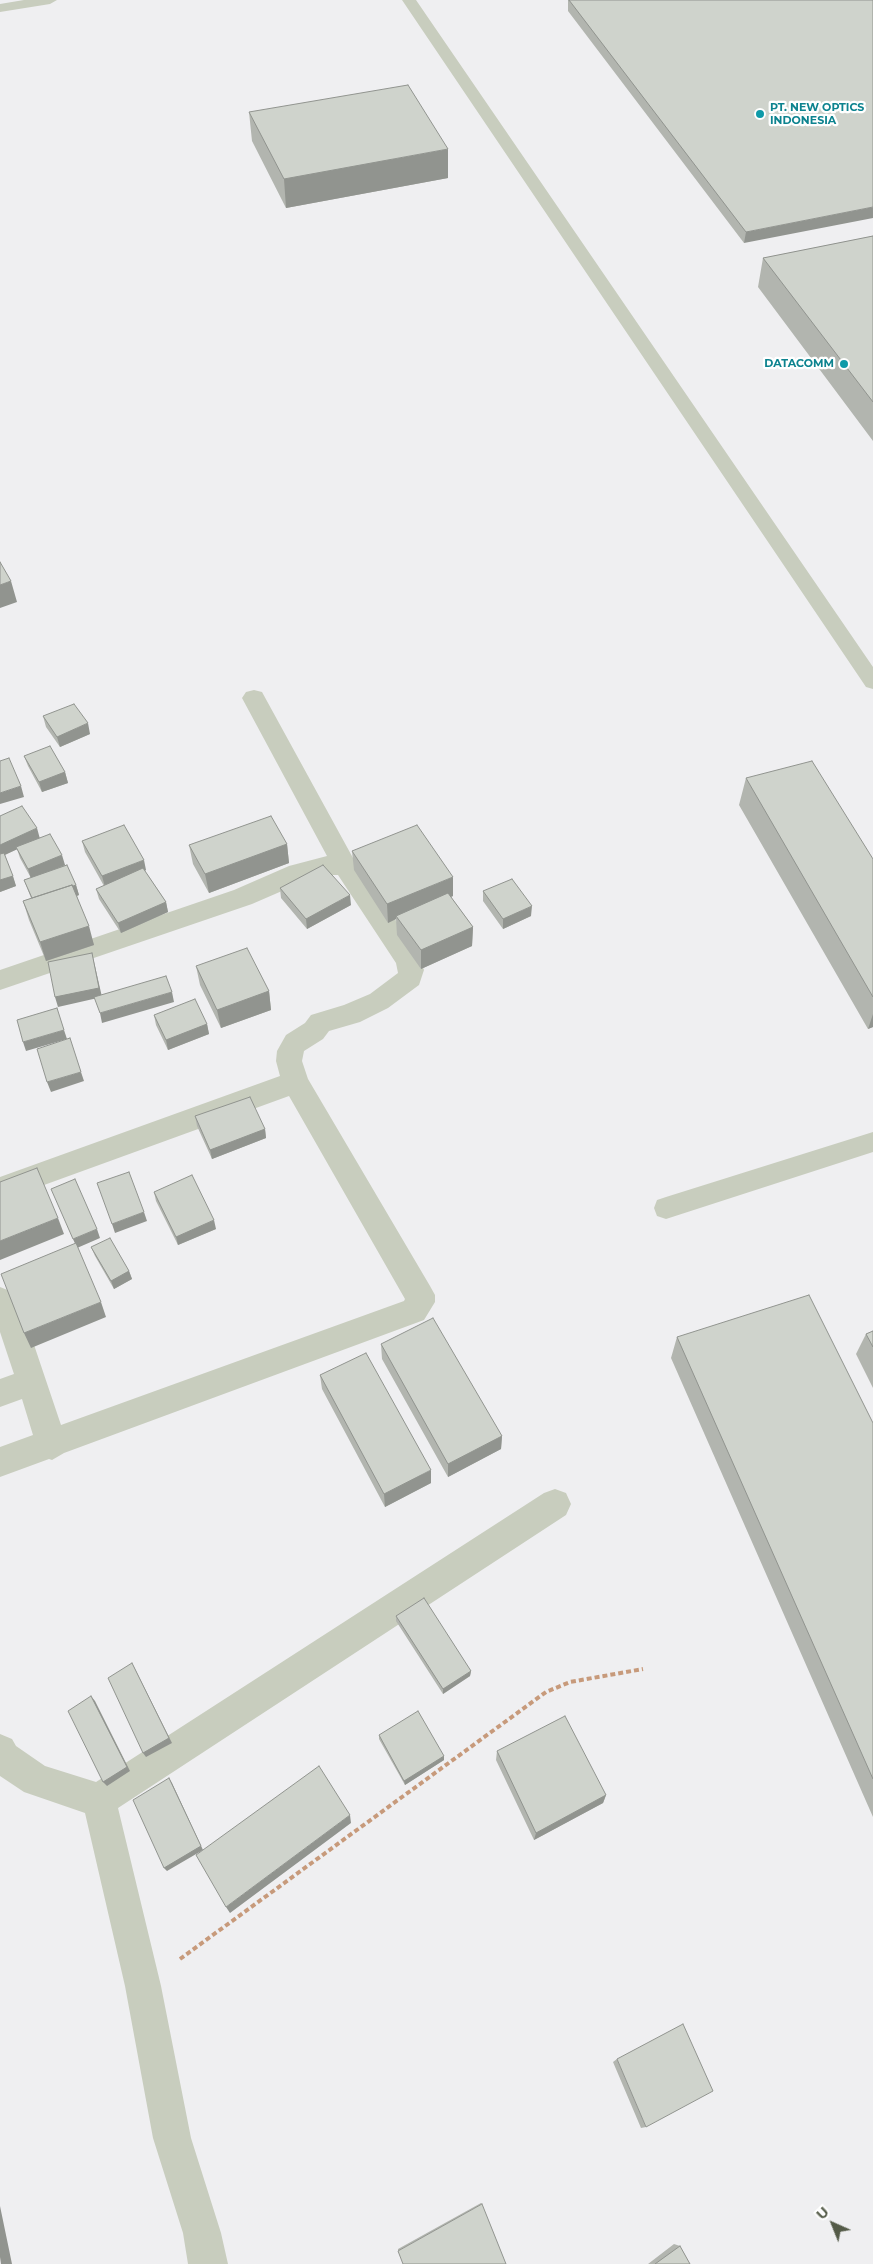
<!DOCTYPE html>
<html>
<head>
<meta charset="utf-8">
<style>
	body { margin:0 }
	#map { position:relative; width:873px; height:2264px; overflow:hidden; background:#efeff1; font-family:Montserrat,sans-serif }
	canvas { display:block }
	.north { position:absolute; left:808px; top:2199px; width:50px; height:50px; -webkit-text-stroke:4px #fff; paint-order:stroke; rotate:316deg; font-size:14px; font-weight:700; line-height:20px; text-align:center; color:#545b48 }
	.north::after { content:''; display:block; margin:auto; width:18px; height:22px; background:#545b48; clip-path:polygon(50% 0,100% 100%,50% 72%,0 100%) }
</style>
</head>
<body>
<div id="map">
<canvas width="873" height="2264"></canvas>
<div class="north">U</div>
</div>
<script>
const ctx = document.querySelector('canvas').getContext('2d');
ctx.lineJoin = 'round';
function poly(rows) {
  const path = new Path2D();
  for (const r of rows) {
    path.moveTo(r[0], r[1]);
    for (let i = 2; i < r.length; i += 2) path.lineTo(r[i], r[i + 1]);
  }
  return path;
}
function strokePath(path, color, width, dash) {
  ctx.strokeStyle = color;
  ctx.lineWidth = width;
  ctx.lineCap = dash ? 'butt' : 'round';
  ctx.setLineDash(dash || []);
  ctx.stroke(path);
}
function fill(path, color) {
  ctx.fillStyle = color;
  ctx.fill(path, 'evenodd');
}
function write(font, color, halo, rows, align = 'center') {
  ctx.font = font + ' Montserrat,sans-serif';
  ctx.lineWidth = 4.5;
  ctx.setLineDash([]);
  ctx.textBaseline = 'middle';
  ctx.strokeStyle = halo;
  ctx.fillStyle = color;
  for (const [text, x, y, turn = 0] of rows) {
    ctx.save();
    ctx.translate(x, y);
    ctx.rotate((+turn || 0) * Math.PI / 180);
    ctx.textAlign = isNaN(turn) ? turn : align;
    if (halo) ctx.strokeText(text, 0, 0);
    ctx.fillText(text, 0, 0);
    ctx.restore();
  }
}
strokePath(poly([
	[180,1959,546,1692,570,1682,643,1669]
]), '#c79a7b', 4, [5, 3]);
fill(poly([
	[24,0,57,0,50,4,0,12,0,4,24,0],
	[402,0,416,0,873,667,873,689,866,687,402,0],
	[873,1132,873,1152,666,1219,657,1216,654,1208,657,1200,666,1197,873,1132]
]), '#c8cdbe');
fill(poly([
	[254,690,262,692,353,858,359,864,417,953,424,970,419,985,388,1008,360,1022,329,1031,323,1039,304,1051,302,1061,308,1079,430,1286,435,1295,435,1302,424,1320,64,1453,52,1460,49,1459,0,1477,0,1447,33,1435,22,1399,0,1407,0,1379,14,1374,0,1332,0,1287,10,1291,29,1330,61,1425,404,1301,405,1299,289,1096,0,1201,0,1177,280,1076,276,1061,277,1051,286,1035,305,1023,311,1015,344,1005,370,994,398,973,396,963,338,875,323,875,305,881,252,904,0,990,0,970,234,890,289,866,327,856,242,698,246,692,254,690],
	[555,1489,566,1493,571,1504,566,1515,118,1808,161,1986,191,2138,221,2233,228,2264,188,2264,183,2233,153,2138,125,1986,85,1813,24,1792,0,1776,0,1734,12,1739,16,1746,45,1766,96,1782,544,1493,555,1489]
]), '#c8cdbe');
fill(poly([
	[568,0,873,0,744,243,568,11],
	[249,112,448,178,286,208,252,141],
	[873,236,873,441,758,287,763,258],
	[43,716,90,734,60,747,46,727],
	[24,756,65,772,68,783,42,792,28,766],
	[746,778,873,859,873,1027,868,1029,739,805],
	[0,816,40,838,65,865,76,885,79,895,77,896,94,945,46,961,29,920,23,901,31,898,24,880,31,878,20,858,17,849,5,855,16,886,0,892],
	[82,841,146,870,145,871,166,902,168,912,121,933,99,899,96,889,104,886,85,852],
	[287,844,289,863,209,893,193,864,189,845],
	[352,851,453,896,451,897,473,927,472,946,421,969,397,935,396,919,388,923,354,870],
	[280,888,351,905,307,929,281,898],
	[483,891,531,916,503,929,483,901],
	[196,966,269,991,271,1010,221,1028,200,985],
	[154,1015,207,1024,209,1034,168,1050,156,1025],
	[195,1116,265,1129,266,1138,212,1159,197,1126],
	[154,1192,216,1229,178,1245,156,1201],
	[91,1247,129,1271,132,1279,114,1289,95,1256],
	[873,1331,873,1388,856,1354,866,1334],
	[677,1337,873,1423,873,1817,671,1358],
	[381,1344,502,1436,501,1449,448,1477,382,1359],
	[320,1375,431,1483,385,1507,322,1389],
	[396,1616,471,1671,470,1676,443,1694,396,1621],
	[379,1735,444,1756,444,1760,405,1785,379,1739],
	[497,1751,606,1795,603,1803,534,1840,496,1760],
	[617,2059,646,2127,641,2128,613,2062],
	[481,2203,482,2204,398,2251,398,2249],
	[674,2244,680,2246,690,2264,648,2264]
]), '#b2b5af');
fill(poly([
	[448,149,448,178,286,208,284,179],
	[873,207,873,218,744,243,746,232],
	[11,581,17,602,0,608,0,585],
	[88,723,90,734,60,747,57,737],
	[65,772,68,783,42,792,39,782],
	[21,786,24,797,0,804,0,793],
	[37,828,40,839,0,857,0,845],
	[287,844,289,863,209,893,205,874],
	[62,855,65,865,31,879,28,869],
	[144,860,146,870,105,887,102,876],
	[13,876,16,886,0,892,0,880],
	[453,877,453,896,398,919,396,916,396,919,388,923,387,904],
	[76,885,79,895,36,911,33,901],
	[350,895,351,905,307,929,306,919],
	[166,902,168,912,121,933,118,923],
	[532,906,531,916,503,929,503,919],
	[89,926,94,945,46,961,40,942],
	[473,927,472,946,421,969,421,950],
	[92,953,102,997,58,1007,55,997],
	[269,991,271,1010,221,1028,217,1010],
	[172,992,174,1002,102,1023,100,1013],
	[873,1014,873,1027,868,1029],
	[207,1024,209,1034,168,1050,166,1040],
	[64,1030,67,1039,26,1051,23,1042],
	[81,1072,84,1081,51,1092,47,1082],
	[265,1129,266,1138,212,1159,210,1150],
	[144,1212,147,1221,115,1233,112,1224],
	[58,1218,64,1234,0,1260,0,1241],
	[214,1220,216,1229,178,1245,176,1237],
	[97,1229,100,1238,77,1248,73,1239],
	[129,1271,132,1279,114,1289,111,1281],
	[101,1302,106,1317,31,1348,24,1333],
	[502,1436,501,1449,448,1477,448,1464],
	[431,1470,431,1483,385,1507,384,1494],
	[132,1663,172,1743,146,1757,143,1753],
	[471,1671,470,1676,443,1694,443,1689],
	[91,1696,95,1701,130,1771,107,1786,103,1782],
	[444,1756,444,1760,405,1785,404,1781],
	[169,1778,172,1783,203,1850,167,1871,164,1868],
	[606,1795,603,1803,534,1840,536,1833],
	[350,1815,351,1823,230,1913,226,1907],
	[0,2206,12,2264,1,2264,0,2257]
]), '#91948f');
const building = poly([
	[569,0,873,0,873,207,746,232,569,0],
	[408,85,448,149,284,179,249,112,408,85],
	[873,236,873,402,763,258,873,236],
	[0,562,11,581,0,585,0,562],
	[74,704,88,723,57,737,43,716,74,704],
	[50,746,65,772,39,782,24,756,50,746],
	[9,758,21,786,0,793,0,761,9,758],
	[812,761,873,859,873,997,746,778,812,761],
	[22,806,37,828,0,845,0,816,22,806],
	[271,816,287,844,205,874,189,845,271,816],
	[124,825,144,860,102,876,82,841,124,825],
	[417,825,453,877,387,904,352,851,417,825],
	[50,834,62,855,28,869,16,847,50,834],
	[4,853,13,876,0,880,0,854,4,853],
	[67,865,76,885,73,886,72,885,32,898,24,880,67,865],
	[323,865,350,895,306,919,280,888,323,865],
	[143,868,166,902,118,923,96,889,143,868],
	[512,879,532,906,503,919,483,891,512,879],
	[72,885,89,926,40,942,23,901,72,885],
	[448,893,473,927,421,950,396,916,448,893],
	[247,948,269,991,217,1010,196,966,247,948],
	[92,953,99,988,55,997,48,962,92,953],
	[166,976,172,992,100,1013,94,997,166,976],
	[195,999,207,1024,166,1040,154,1015,195,999],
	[57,1008,64,1030,23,1042,17,1020,57,1008],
	[70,1038,81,1072,47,1082,37,1049,70,1038],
	[250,1097,265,1129,210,1150,195,1116,250,1097],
	[37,1168,58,1218,0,1241,0,1182,37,1168],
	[129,1172,144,1212,112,1224,97,1183,129,1172],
	[192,1175,214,1220,176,1237,154,1192,192,1175],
	[75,1179,97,1229,73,1239,51,1189,75,1179],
	[110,1238,129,1271,111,1281,91,1247,110,1238],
	[76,1243,101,1302,24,1333,1,1274,76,1243],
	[809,1295,873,1423,873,1779,677,1337,809,1295],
	[433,1318,502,1436,448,1464,381,1344,433,1318],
	[873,1331,873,1347,866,1334,873,1331],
	[366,1353,431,1470,384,1494,320,1375,366,1353],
	[424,1598,471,1671,443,1689,396,1616,424,1598],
	[132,1663,169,1738,143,1753,108,1678,132,1663],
	[91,1696,127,1767,103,1782,68,1711,91,1696],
	[418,1711,444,1756,404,1781,379,1735,418,1711],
	[565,1716,606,1795,536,1833,497,1751,565,1716],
	[319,1766,350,1815,226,1907,196,1855,319,1766],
	[169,1778,201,1846,164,1868,133,1800,169,1778],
	[683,2024,713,2091,646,2127,617,2059,683,2024],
	[482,2204,506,2264,403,2264,398,2251,482,2204],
	[680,2246,690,2264,655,2264,680,2246]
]);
fill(building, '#cfd3cc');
strokePath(building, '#91948f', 1);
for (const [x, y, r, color] of [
	[760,114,5,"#0f9aa8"],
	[844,364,5,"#0f9aa8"]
]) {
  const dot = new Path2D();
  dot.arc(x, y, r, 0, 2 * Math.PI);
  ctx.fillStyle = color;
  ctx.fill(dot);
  strokePath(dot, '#fff', 2);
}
write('bold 11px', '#0d838f', '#fff', [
	["PT. NEW OPTICS",770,108],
	["INDONESIA",770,121],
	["DATACOMM",834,364,"right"]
], 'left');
</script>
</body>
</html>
